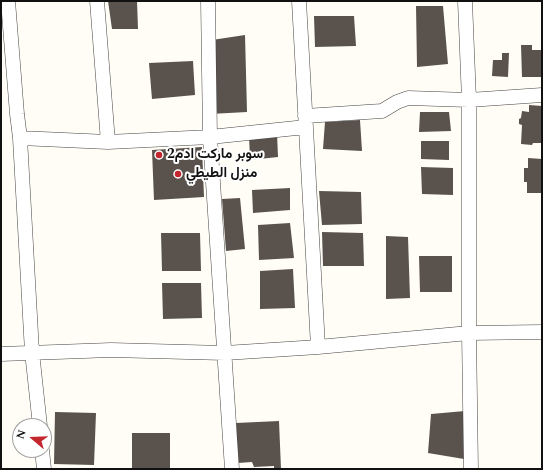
<!DOCTYPE html>
<html>
<head>
<meta charset="utf-8">
<style>
	body { margin:0 }
	#map { position:relative; width:543px; height:470px; overflow:hidden; background:#fffdf5; font-family:Spectral,serif }
	canvas { display:block }
	.frame { position:absolute; inset:0; border:2px solid #111; pointer-events:none }
	.north { position:absolute; left:12px; top:418px; width:40px; height:40px; box-sizing:border-box; background:#fff; border:1px solid #a0a0a0; border-radius:50%; rotate:289deg; font-size:11px; font-weight:700; line-height:16px; text-align:center; color:#111 }
	.north::after { content:''; display:block; margin:auto; width:14px; height:18px; background:#c4262e; clip-path:polygon(50% 0,100% 100%,50% 72%,0 100%) }
</style>
</head>
<body>
<div id="map">
<canvas width="543" height="470"></canvas>
<div class="frame"></div>
<div class="north">N</div>
</div>
<script>
const ctx = document.querySelector('canvas').getContext('2d');
ctx.lineJoin = 'round';
function fill(path, color) {
  ctx.fillStyle = color;
  ctx.fill(path, 'evenodd');
}
function poly(rows) {
  const path = new Path2D();
  for (const r of rows) {
    path.moveTo(r[0], r[1]);
    for (let i = 2; i < r.length; i += 2) path.lineTo(r[i], r[i + 1]);
  }
  return path;
}
function strokePath(path, color, width, dash) {
  ctx.strokeStyle = color;
  ctx.lineWidth = width;
  ctx.lineCap = dash ? 'butt' : 'round';
  ctx.setLineDash(dash || []);
  ctx.stroke(path);
}
function write(font, color, halo, rows, align = 'center') {
  ctx.font = font + ' Spectral,Vazirmatn,serif';
  ctx.lineWidth = 4;
  ctx.setLineDash([]);
  ctx.textBaseline = 'middle';
  ctx.strokeStyle = halo;
  ctx.fillStyle = color;
  for (const [text, x, y, turn = 0] of rows) {
    ctx.save();
    ctx.translate(x, y);
    ctx.rotate((+turn || 0) * Math.PI / 180);
    ctx.textAlign = isNaN(turn) ? turn : align;
    if (halo) ctx.strokeText(text, 0, 0);
    ctx.fillText(text, 0, 0);
    ctx.restore();
  }
}
fill(poly([
	[108,1,137,1,138,29,112,29],
	[416,6,443,6,448,64,417,67],
	[314,16,354,16,356,46,315,47],
	[245,35,247,112,210,114,212,40],
	[521,45,532,45,532,50,542,50,542,77,522,77],
	[502,53,509,53,508,77,492,76,493,60,502,60],
	[193,61,195,95,152,99,149,63],
	[529,105,542,106,542,143,533,143,532,145,521,144,522,125,519,124,519,119,521,118,522,111,529,112],
	[420,112,449,112,451,131,419,132],
	[360,120,362,151,323,149,325,122],
	[277,133,278,157,250,160,249,135],
	[421,141,449,141,449,160,421,159],
	[202,147,204,197,154,200,152,150],
	[528,158,542,159,542,193,527,193,527,182,524,182,524,168,528,168],
	[421,167,453,168,453,195,422,194],
	[290,188,290,210,253,213,252,190],
	[319,191,361,192,362,224,322,225],
	[240,198,245,249,226,251,222,199],
	[290,223,294,258,259,260,258,225],
	[322,232,363,233,364,266,323,266],
	[161,233,200,233,201,271,162,271],
	[386,236,408,237,410,298,386,299],
	[419,256,452,256,452,292,420,292],
	[293,269,295,308,260,309,260,271],
	[162,283,201,283,202,318,163,319],
	[465,411,464,459,428,453,431,414],
	[55,412,96,413,94,465,54,464],
	[279,421,281,469,274,469,274,466,254,467,252,462,238,463,236,423],
	[132,433,170,433,170,469,132,469]
]), '#5a524d');
const minor = poly([
	[8,1,17,114,20,138,108,142,210,137,306,127],
	[97,1,108,142],
	[208,1,210,137,232,469],
	[299,1,318,347],
	[465,1,469,100,469,333,471,469],
	[305,116,382,111,397,102,408,98,469,100,542,95],
	[20,138,32,352,40,426],
	[1,354,111,350,225,353,318,347,469,333,542,332],
	[42,450,44,469]
]);
strokePath(minor, '#444', 15);
strokePath(minor, '#fff', 14);
for (const [x, y, r, color] of [
	[159,155,4,"#c4262e"],
	[178,174,4,"#c4262e"]
]) {
  const dot = new Path2D();
  dot.arc(x, y, r, 0, 2 * Math.PI);
  ctx.fillStyle = color;
  ctx.fill(dot);
  strokePath(dot, '#fff', 1.5);
}
write('bold 14px', '#111', '#fff', [
	["سوبر ماركت ادم2",167,155],
	["منزل الطيطي",186,174]
], 'left');
</script>
</body>
</html>
